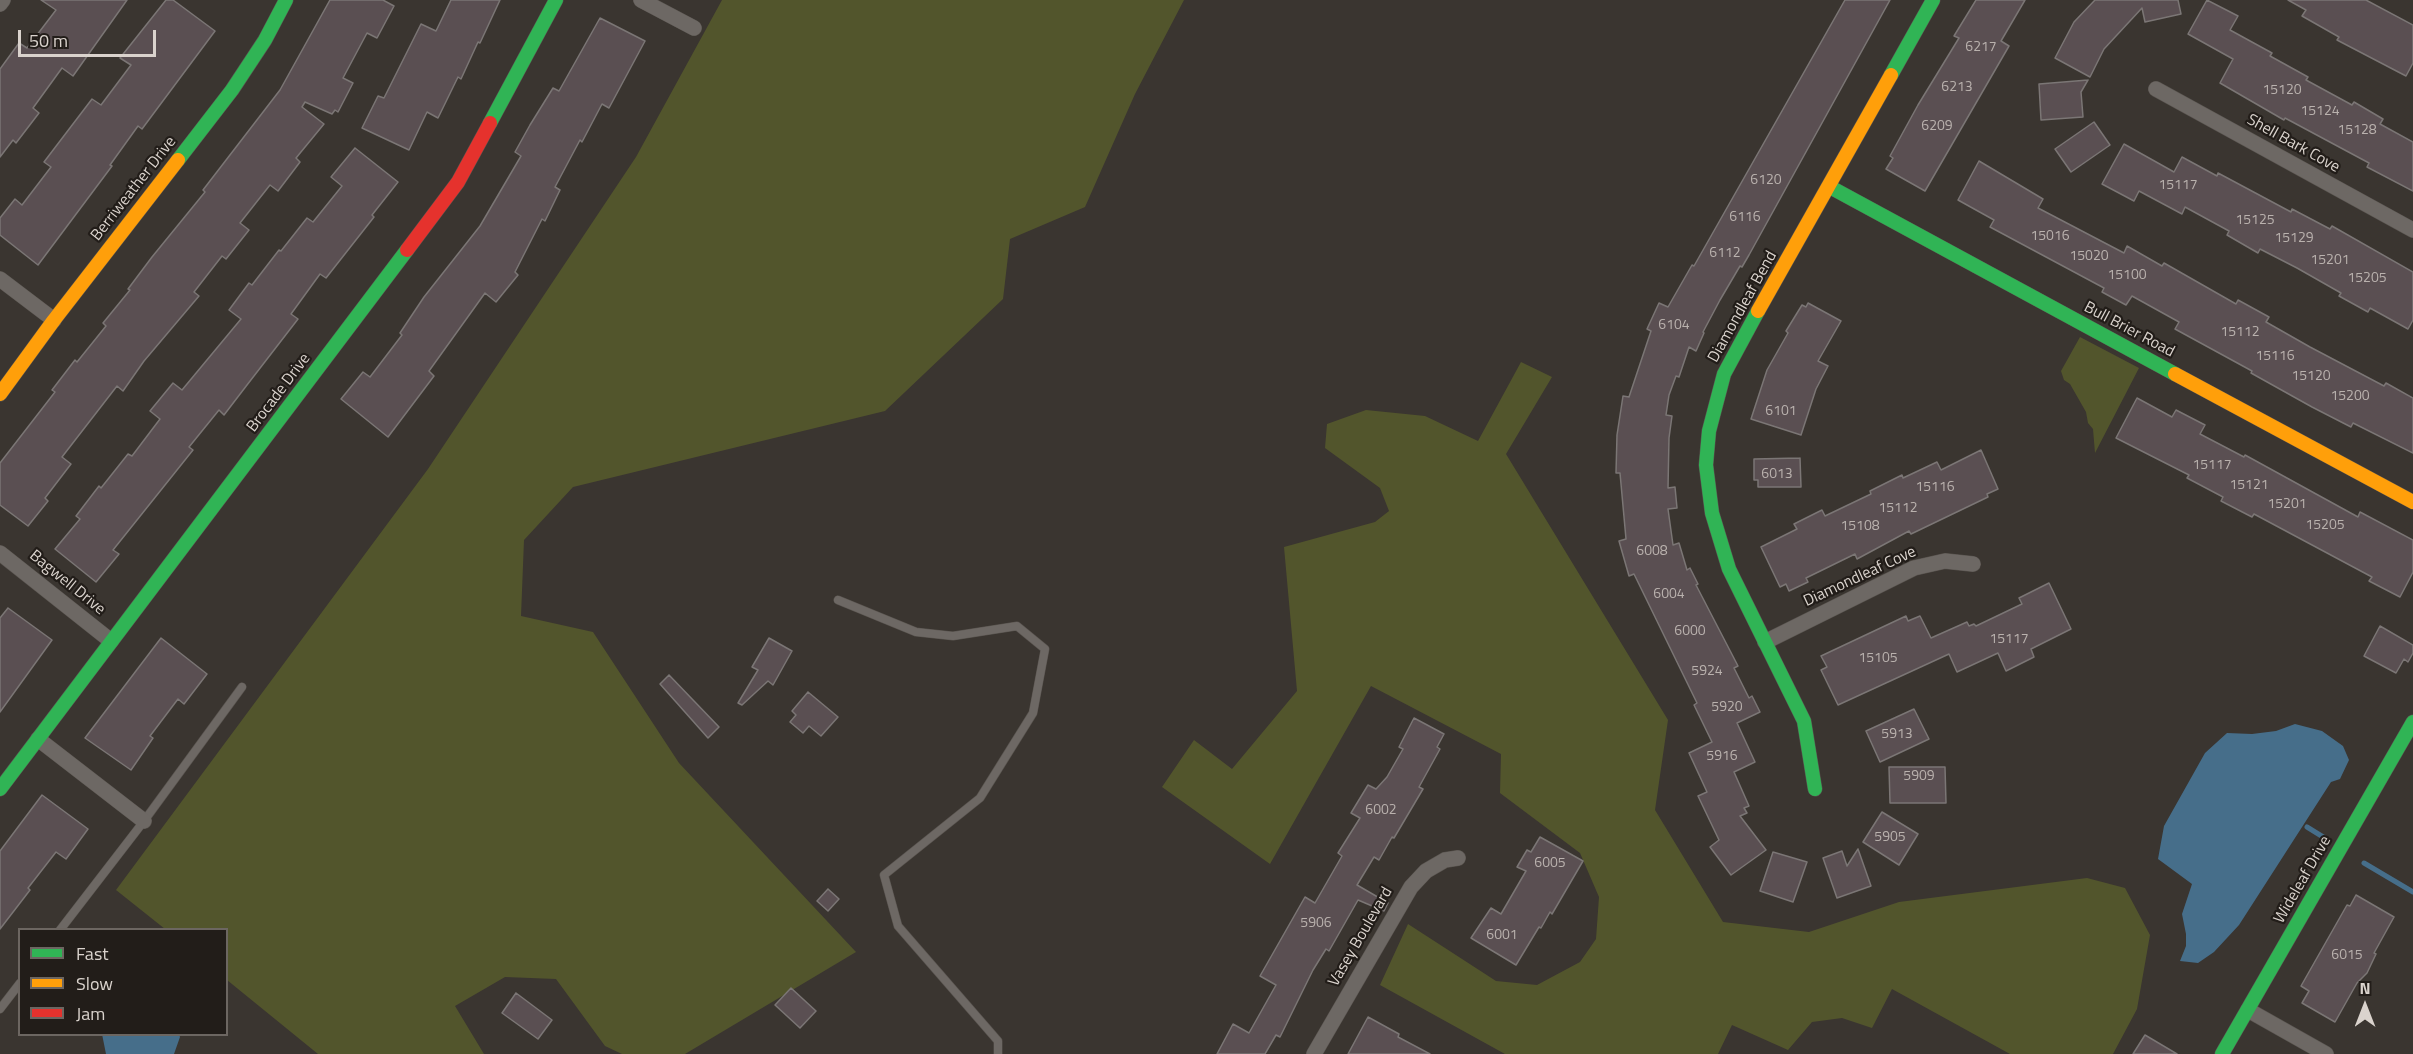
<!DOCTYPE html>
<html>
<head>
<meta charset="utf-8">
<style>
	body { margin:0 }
	#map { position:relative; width:2413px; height:1054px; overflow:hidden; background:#3a3530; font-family:"Titillium Web",sans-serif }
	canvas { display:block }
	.legend { position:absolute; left:18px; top:928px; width:210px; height:108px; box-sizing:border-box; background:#221d19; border:2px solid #6c6661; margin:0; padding:8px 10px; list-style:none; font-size:18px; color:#dad3cd }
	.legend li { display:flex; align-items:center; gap:12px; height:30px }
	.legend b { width:30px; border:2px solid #6c6661 }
	.north { position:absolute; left:2335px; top:976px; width:60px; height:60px; -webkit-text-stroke:4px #221d19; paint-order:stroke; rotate:0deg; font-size:16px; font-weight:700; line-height:24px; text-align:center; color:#dad3cd }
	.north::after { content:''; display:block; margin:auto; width:21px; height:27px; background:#dad3cd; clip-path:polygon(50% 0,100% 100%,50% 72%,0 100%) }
	.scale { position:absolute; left:18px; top:30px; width:138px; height:27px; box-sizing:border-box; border:3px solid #dad3cd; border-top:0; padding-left:8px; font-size:18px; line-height:21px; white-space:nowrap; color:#dad3cd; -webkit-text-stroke:4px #221d19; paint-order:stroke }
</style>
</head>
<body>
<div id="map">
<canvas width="2413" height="1054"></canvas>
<ul class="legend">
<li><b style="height:8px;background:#30b455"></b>Fast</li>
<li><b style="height:8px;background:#ff9f0a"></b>Slow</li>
<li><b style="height:8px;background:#e5322d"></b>Jam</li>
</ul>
<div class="north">N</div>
<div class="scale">50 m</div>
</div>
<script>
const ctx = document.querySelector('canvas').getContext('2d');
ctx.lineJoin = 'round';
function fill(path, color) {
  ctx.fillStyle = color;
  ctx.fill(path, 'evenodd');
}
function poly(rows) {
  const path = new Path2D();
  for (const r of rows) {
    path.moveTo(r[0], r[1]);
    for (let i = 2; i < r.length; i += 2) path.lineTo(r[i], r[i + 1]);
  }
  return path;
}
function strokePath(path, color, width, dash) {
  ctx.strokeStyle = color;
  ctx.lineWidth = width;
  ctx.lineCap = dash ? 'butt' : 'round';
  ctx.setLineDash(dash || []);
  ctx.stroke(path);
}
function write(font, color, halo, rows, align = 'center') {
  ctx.font = font + ' "Titillium Web",sans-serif';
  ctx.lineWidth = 4.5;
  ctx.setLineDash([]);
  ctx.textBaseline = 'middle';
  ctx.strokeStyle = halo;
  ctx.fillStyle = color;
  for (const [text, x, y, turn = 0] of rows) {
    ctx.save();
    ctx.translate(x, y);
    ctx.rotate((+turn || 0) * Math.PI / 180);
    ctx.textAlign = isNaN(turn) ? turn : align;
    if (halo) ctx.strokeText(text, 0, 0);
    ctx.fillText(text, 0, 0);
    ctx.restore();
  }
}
fill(poly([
	[722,0,1184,0,1135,94,1085,207,1010,239,1003,299,885,411,573,487,524,540,521,616,593,632,679,763,856,952,685,1054,622,1054,605,1046,556,979,505,977,455,1006,484,1054,318,1054,227,980,226,930,165,929,116,890,428,469,636,157],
	[2080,337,2139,368,2095,453,2093,429,2088,423,2086,412,2070,384,2064,380,2061,371],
	[1521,362,1552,377,1506,454,1668,720,1655,810,1723,922,1809,932,1899,902,2087,878,2125,888,2150,935,2137,1009,2113,1054,2010,1054,1892,989,1872,1028,1842,1018,1812,1022,1788,1050,1732,1025,1718,1054,1505,1054,1380,985,1408,924,1496,981,1537,985,1580,962,1596,939,1599,897,1580,853,1500,793,1501,754,1371,686,1270,864,1162,787,1194,740,1232,769,1297,691,1284,547,1375,522,1389,511,1380,488,1325,448,1327,424,1366,410,1425,416,1478,441]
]), '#52552c');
fill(poly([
	[2295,724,2322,731,2343,746,2349,760,2340,779,2331,782,2239,925,2214,952,2198,963,2180,961,2186,946,2186,934,2182,914,2192,884,2158,859,2164,826,2205,753,2227,733,2252,734,2276,731],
	[102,1034,179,1034,180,1037,174,1054,106,1054]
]), '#466e8a');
strokePath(poly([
	[2307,827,2328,840],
	[2364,863,2413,892]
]), '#466e8a', 5);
const building = poly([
	[41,0,127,0,73,76,62,68,33,108,39,113,16,143,13,140,0,157,0,69,19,43,27,48,56,10,41,0],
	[166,0,173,0,215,31,142,129,138,126,110,165,112,166,38,265,0,235,0,218,15,199,22,205,51,167,44,162,92,99,101,105,131,65,120,58,166,0],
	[330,0,383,0,394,6,377,38,367,33,343,78,353,83,338,112,335,110,332,114,305,102,302,107,324,124,296,158,300,162,278,191,270,185,240,223,249,230,226,259,222,256,194,292,199,296,144,361,123,391,117,386,62,457,71,464,45,498,48,501,28,526,0,505,0,463,55,392,52,390,75,360,77,362,106,326,103,323,130,290,128,289,152,257,205,192,203,190,280,90,330,0],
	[451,0,500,0,480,43,478,42,461,79,458,77,438,118,427,112,409,150,362,128,378,96,384,98,421,24,436,31,451,0],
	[1845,0,1890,0,1749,255,1742,267,1740,266,1720,300,1703,332,1704,333,1696,351,1689,347,1679,377,1676,376,1669,395,1666,415,1672,416,1669,438,1668,488,1675,487,1677,508,1668,509,1673,545,1679,543,1687,570,1690,568,1698,584,1696,585,1738,666,1734,668,1749,698,1752,696,1760,712,1737,723,1755,762,1734,772,1749,806,1744,808,1747,813,1740,816,1766,850,1731,875,1710,847,1719,840,1698,796,1707,792,1689,753,1712,742,1694,705,1697,703,1634,574,1629,576,1619,541,1626,539,1620,473,1616,473,1617,435,1623,396,1629,397,1651,331,1647,329,1659,303,1668,307,1692,265,1694,266,1845,0],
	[1976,0,2025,0,2001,41,2009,46,1925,191,1886,169,1893,158,1890,156,1918,105,1959,38,1954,36,1976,0],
	[2095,0,2178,0,2181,14,2145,22,2142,8,2104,49,2090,77,2055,58,2074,22,2095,0],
	[2207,0,2238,16,2230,30,2272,53,2270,56,2308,77,2306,80,2352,105,2354,102,2383,119,2380,124,2413,142,2413,191,2367,167,2369,163,2285,118,2284,120,2220,83,2233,59,2188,34,2207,0],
	[2288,0,2366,0,2413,25,2413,63,2406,76,2337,40,2339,37,2302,16,2306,10,2288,0],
	[600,18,645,41,609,108,602,104,582,142,580,140,555,187,560,190,545,221,542,219,515,272,518,275,496,302,485,293,429,371,434,376,388,437,341,399,363,372,370,377,402,335,400,333,424,297,480,226,521,156,515,152,530,125,553,88,559,91,600,18],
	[2088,80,2081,92,2083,117,2041,120,2039,84,2088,80],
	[2094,122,2110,145,2071,172,2055,149,2094,122],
	[2124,144,2174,172,2182,157,2217,176,2218,173,2291,212,2292,209,2330,229,2332,226,2413,272,2413,320,2408,329,2370,308,2368,312,2339,296,2341,293,2297,268,2260,249,2258,253,2227,235,2229,231,2185,207,2182,214,2139,191,2134,201,2102,184,2124,144],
	[355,148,398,182,372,215,374,217,326,278,320,274,291,314,298,319,247,385,224,415,219,410,189,447,193,450,113,550,119,554,96,582,55,549,80,519,76,516,99,486,101,488,128,454,132,456,160,419,150,411,173,383,182,390,241,319,229,310,249,283,252,285,279,250,281,251,307,218,313,222,342,186,331,177,355,148],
	[1979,161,2043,199,2038,208,2124,253,2127,246,2162,266,2164,263,2236,304,2238,300,2269,317,2266,322,2310,347,2384,386,2386,383,2413,398,2413,453,2353,423,2351,427,2312,407,2251,373,2252,371,2175,329,2179,322,2132,296,2126,305,2102,292,2104,288,1990,227,1994,220,1958,200,1979,161],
	[1808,303,1841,321,1818,361,1828,366,1816,389,1801,435,1751,419,1767,370,1788,333,1786,331,1802,305,1806,307,1808,303],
	[2137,398,2172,417,2176,410,2205,425,2200,434,2244,457,2245,455,2358,517,2360,512,2413,540,2413,572,2400,597,2369,581,2372,577,2254,514,2252,517,2221,501,2223,497,2187,478,2189,475,2116,438,2137,398],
	[1981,450,1998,489,1987,494,1988,497,1911,534,1909,531,1857,559,1855,554,1806,578,1808,582,1789,591,1786,584,1780,587,1761,547,1797,529,1794,524,1822,510,1825,516,1871,494,1870,491,1902,475,1903,478,1937,462,1941,470,1981,450],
	[1800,458,1801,487,1758,487,1758,480,1754,480,1754,459,1800,458],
	[2049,583,2071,629,2031,649,2034,657,2006,671,1998,653,1957,672,1949,654,1838,705,1821,670,1827,667,1821,656,1906,616,1908,621,1920,616,1931,638,1967,622,1969,626,1974,624,1976,626,2022,604,2019,598,2049,583],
	[8,608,52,640,0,712,0,618,8,608],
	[2380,626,2413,645,2413,653,2408,662,2404,659,2396,673,2364,656,2380,626],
	[161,638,207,674,184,704,178,699,150,736,153,738,131,770,85,738,161,638],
	[769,638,792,651,773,685,768,681,742,705,738,703,758,670,752,667,769,638],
	[669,675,719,727,708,738,660,684,669,675],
	[808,692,838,717,821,736,809,726,803,733,790,722,796,715,792,711,808,692],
	[1914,709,1929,739,1880,762,1866,731,1914,709],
	[1414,718,1444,734,1437,747,1440,749,1419,787,1423,789,1394,838,1392,837,1379,860,1374,857,1357,885,1388,903,1384,911,1358,900,1329,951,1326,949,1313,970,1280,1037,1276,1035,1265,1054,1217,1054,1233,1024,1249,1033,1276,985,1260,976,1305,897,1315,903,1342,856,1338,853,1360,818,1351,813,1368,785,1376,789,1387,777,1403,749,1399,747,1414,718],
	[1889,767,1945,767,1946,803,1890,803,1889,767],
	[42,795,88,829,66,859,56,852,28,888,30,890,0,929,0,851,42,795],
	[1882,812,1918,834,1899,865,1863,842,1882,812],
	[1540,837,1583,861,1552,914,1550,912,1541,928,1539,927,1516,965,1471,938,1491,908,1501,914,1526,871,1517,867,1527,850,1531,852,1540,837],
	[1858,849,1871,886,1837,898,1823,858,1842,851,1847,866,1858,849],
	[1773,852,1807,862,1793,902,1760,891,1773,852],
	[828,889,839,899,828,911,817,901,828,889],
	[2356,895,2394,917,2374,953,2376,954,2367,973,2357,983,2335,1022,2302,1003,2309,991,2301,986,2347,905,2350,906,2356,895],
	[791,988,816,1011,800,1028,775,1005,791,988],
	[516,993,552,1020,538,1039,502,1013,516,993],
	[1368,1017,1399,1034,1398,1037,1430,1054,1348,1054,1368,1017],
	[2145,1035,2177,1054,2133,1054,2145,1035]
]);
fill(building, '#5a4f52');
strokePath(building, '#7b7675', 1.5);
const lane = poly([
	[838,600,916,632,953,636,1017,626,1045,649,1033,713,980,798,884,875,898,926,998,1041,998,1054],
	[60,930,144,821,242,687],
	[0,1009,20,983]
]);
const street = poly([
	[641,0,694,28],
	[0,4,3,0],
	[2156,89,2413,230],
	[0,279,54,320],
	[0,553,111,641],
	[1765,642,1914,568,1945,561,1973,564],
	[38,739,144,821],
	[2248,1010,2326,1054],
	[1314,1054,1411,887,1426,871,1445,860,1458,858]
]);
const fast = poly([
	[1891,75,1933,0],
	[490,123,556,0],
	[178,160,232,90,265,40,286,0],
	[1830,187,2175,374],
	[1758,311,1724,374,1709,431,1706,465,1712,513,1729,569,1804,721,1815,789],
	[0,789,407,250],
	[2222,1054,2413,722]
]);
const slow = poly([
	[1758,311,1891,75],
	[2175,374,2413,502],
	[0,394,54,320,178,160]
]);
const jam = poly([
	[407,250,458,182,490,123]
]);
strokePath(lane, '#59544f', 9);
strokePath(street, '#59544f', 16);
strokePath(fast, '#59544f', 15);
strokePath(slow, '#59544f', 15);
strokePath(jam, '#59544f', 15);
strokePath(lane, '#6d6864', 8);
strokePath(street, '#6d6864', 15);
strokePath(fast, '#30b455', 14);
strokePath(slow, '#ff9f0a', 14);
strokePath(jam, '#e5322d', 14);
write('14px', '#bab2ae', null, [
	["6217",1981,48],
	["6213",1957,88],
	["15120",2282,91],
	["15124",2320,112],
	["6209",1937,127],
	["15128",2357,131],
	["6120",1766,181],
	["15117",2178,186],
	["6116",1745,218],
	["15125",2255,221],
	["15016",2050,237],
	["15129",2294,239],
	["6112",1725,254],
	["15020",2089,257],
	["15201",2330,261],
	["15100",2127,276],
	["15205",2367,279],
	["6104",1674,326],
	["15112",2240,333],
	["15116",2275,357],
	["15120",2311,377],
	["15200",2350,397],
	["6101",1781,412],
	["15117",2212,466],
	["6013",1777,475],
	["15121",2249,486],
	["15116",1935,488],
	["15201",2287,505],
	["15112",1898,509],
	["15205",2325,526],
	["15108",1860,527],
	["6008",1652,552],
	["6004",1669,595],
	["6000",1690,632],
	["15117",2009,640],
	["15105",1878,659],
	["5924",1707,672],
	["5920",1727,708],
	["5913",1897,735],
	["5916",1722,757],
	["5909",1919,777],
	["6002",1381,811],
	["5905",1890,838],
	["6005",1550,864],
	["5906",1316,924],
	["6001",1502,936],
	["6015",2347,956]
]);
write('16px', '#dad3cd', '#221d19', [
	["Shell Bark Cove",2293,144,29],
	["Berriweather Drive",134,189,-52],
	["Diamondleaf Bend",1743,307,-61],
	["Bull Brier Road",2129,330,28],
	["Brocade Drive",279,393,-53],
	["Diamondleaf Cove",1860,577,-25],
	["Bagwell Drive",67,583,39],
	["Wideleaf Drive",2303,880,-60],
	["Vasey Boulevard",1361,937,-60]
]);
</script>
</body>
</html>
